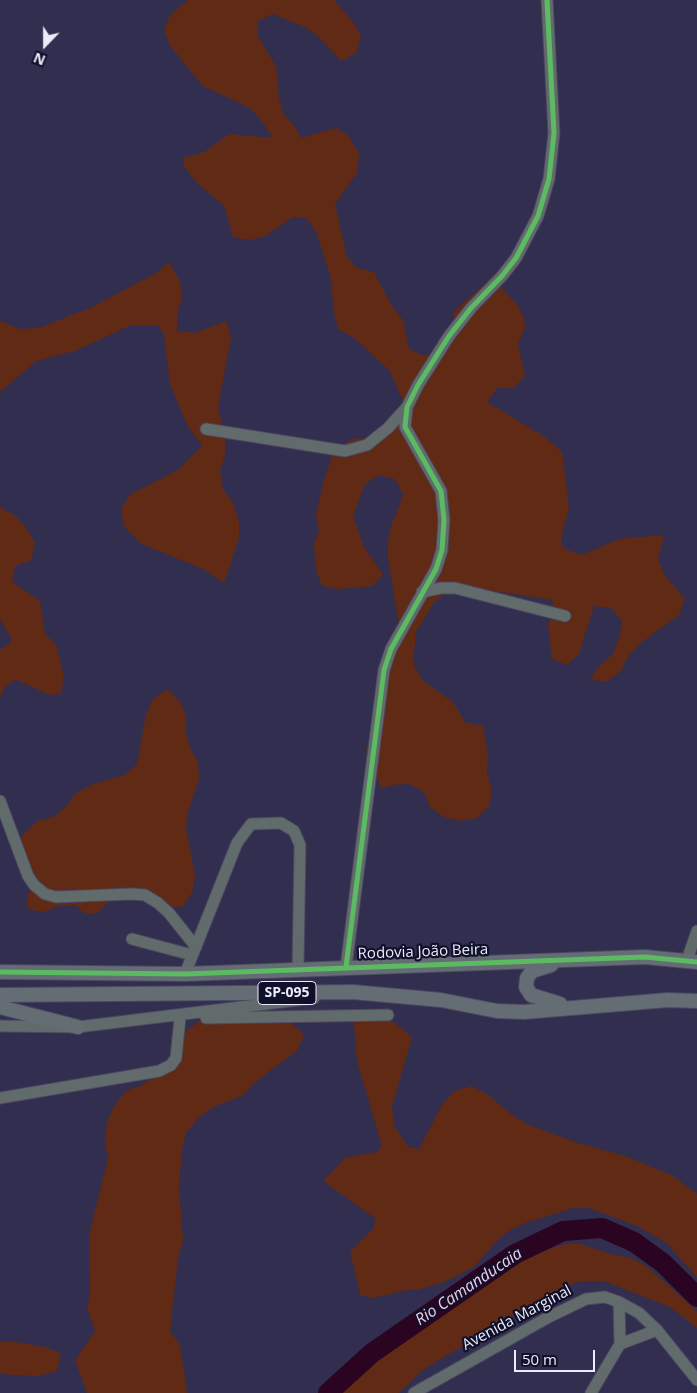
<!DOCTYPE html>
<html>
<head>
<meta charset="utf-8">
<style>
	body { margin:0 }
	#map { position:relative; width:697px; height:1393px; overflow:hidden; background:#322e4f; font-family:"Open Sans",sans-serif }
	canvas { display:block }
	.north { position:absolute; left:20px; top:20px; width:50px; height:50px; -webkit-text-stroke:4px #11102a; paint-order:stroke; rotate:202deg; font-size:14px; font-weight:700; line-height:20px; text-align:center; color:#ebecfb }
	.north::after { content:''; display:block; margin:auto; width:18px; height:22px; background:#ebecfb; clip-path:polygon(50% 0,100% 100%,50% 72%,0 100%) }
	.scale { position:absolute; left:514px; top:1350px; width:81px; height:22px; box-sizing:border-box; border:2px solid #ebecfb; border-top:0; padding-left:6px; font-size:15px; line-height:18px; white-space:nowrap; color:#ebecfb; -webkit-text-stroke:4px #11102a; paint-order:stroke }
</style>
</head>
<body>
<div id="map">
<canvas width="697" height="1393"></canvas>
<div class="north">N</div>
<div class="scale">50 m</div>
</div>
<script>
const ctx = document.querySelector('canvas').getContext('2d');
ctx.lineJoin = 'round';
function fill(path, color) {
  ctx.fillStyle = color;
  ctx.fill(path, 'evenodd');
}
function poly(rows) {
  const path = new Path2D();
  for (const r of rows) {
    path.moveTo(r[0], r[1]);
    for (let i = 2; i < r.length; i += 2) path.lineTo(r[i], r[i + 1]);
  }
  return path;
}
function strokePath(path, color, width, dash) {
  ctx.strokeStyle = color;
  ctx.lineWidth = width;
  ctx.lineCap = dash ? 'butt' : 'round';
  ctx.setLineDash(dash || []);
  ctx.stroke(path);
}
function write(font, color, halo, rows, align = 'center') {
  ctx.font = font + ' "Open Sans",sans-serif';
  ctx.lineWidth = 4.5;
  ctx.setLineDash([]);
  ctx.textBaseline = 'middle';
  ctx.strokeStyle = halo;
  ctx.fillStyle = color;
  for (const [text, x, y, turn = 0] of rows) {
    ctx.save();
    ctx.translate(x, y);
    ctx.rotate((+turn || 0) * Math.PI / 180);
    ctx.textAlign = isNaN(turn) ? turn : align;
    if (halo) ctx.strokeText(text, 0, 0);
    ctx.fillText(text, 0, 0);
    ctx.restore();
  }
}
fill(poly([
	[188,0,334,0,353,22,361,36,356,53,341,61,319,37,305,27,273,14,258,21,258,37,276,66,279,99,284,115,295,127,301,138,336,128,348,135,359,154,357,173,335,204,347,257,357,268,374,272,392,306,403,320,409,349,424,356,441,352,454,321,454,311,492,278,516,303,524,318,525,328,518,344,525,376,513,388,497,388,487,402,545,437,562,452,569,508,561,537,563,548,582,555,619,539,664,535,658,559,664,574,685,599,679,615,638,645,628,657,620,672,606,682,590,679,600,665,613,654,619,638,622,621,611,608,594,606,579,654,567,665,552,659,548,625,554,610,552,600,469,587,451,590,434,602,416,632,413,663,423,681,453,702,465,722,483,726,488,758,487,774,492,790,489,806,477,818,460,821,444,817,430,807,424,792,409,784,392,785,382,789,366,751,399,626,388,558,388,542,391,525,398,510,403,494,395,479,378,475,365,484,353,516,364,547,383,574,372,586,339,589,322,586,316,571,314,543,319,531,316,514,324,480,335,448,353,439,370,437,398,418,403,402,390,371,353,337,338,329,334,313,331,279,316,231,306,218,293,217,265,236,250,240,233,237,224,206,197,183,184,166,183,158,204,152,229,134,273,138,261,120,250,108,203,86,171,47,164,30,170,15],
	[169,262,180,281,182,298,177,314,177,331,195,333,226,321,231,337,218,406,225,439,225,455,220,472,223,489,233,503,239,521,239,538,224,583,203,569,142,544,124,527,121,508,131,494,178,470,202,446,187,425,170,384,164,335,159,326,129,326,75,351,36,361,0,392,0,321,20,329,39,328,92,307,158,272],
	[0,507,16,516,27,529,35,543,31,560,15,566,12,582,40,601,45,634,56,644,64,677,61,693,49,695,15,679,5,687,0,697,0,649,8,645,12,639,0,620],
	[167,689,179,700,186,715,186,732,190,748,198,762,199,779,188,811,186,827,195,876,192,893,182,907,166,906,154,894,138,888,121,889,97,913,85,914,76,905,59,906,44,912,27,909,28,893,43,886,33,873,21,862,15,847,24,833,37,821,53,817,66,807,76,793,93,784,125,775,137,764,146,714,153,699],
	[353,1013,382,1013,412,1037,392,1107,394,1126,408,1147,419,1149,443,1103,455,1091,471,1086,486,1093,512,1115,527,1124,575,1142,625,1156,672,1175,697,1194,697,1278,667,1243,637,1226,589,1208,573,1208,525,1223,510,1230,496,1241,474,1267,444,1282,417,1290,412,1289,374,1298,360,1295,350,1251,373,1229,376,1219,323,1181,346,1157,377,1152,382,1146,357,1061],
	[216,1014,290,1022,304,1034,297,1051,255,1082,243,1095,212,1108,198,1118,186,1133,182,1150,179,1187,183,1240,178,1258,170,1331,180,1345,187,1393,87,1393,75,1360,95,1331,87,1307,90,1293,89,1235,108,1158,105,1141,107,1122,114,1106,126,1091,142,1085,176,1058,187,1030,201,1020],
	[565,1244,581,1244,614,1255,631,1258,646,1266,697,1311,697,1328,670,1307,604,1281,581,1281,560,1288,424,1369,399,1393,324,1393,412,1316,435,1315,487,1274,533,1254],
	[9,1341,45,1347,61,1353,57,1371,39,1376,0,1374,0,1342]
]), '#612a15');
strokePath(poly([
	[328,1393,372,1353,515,1254,563,1231,602,1228,634,1242,663,1263,697,1297]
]), '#2b0422', 20);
const minor = poly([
	[206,429,345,451,367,445,388,428,407,407],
	[422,592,441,588,455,588,565,616],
	[0,801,28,876,34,885,45,894,56,897,131,894,145,895,158,903,169,913,196,947],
	[132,939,192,955],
	[687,960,697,931],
	[346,967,384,670,391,649,436,569,442,550,444,520,441,491,405,427,407,407,418,385,449,336,471,308,502,276,516,258,538,216,549,179,554,133,547,0],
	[185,974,237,843,251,824,281,823,294,831,300,845,298,969],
	[206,1018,388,1015],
	[0,1026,78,1027,314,998],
	[0,1098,159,1071,171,1065,176,1058,180,1018],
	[620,1344,657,1330],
	[414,1393,547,1318,586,1299,605,1297,619,1302,639,1313,657,1330,697,1380],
	[591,1393,620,1344,619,1302]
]);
const major = poly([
	[551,965,532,971,527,978,526,987,531,995,560,1004],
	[0,972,185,974,645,957,697,962],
	[0,995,353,992,441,1000,497,1011,524,1012,668,1000,697,1001],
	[0,1007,78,1027]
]);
strokePath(minor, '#4a4761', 13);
strokePath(major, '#4a4761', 16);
strokePath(minor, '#626b6b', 11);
strokePath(major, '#646d74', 14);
strokePath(poly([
	[346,967,384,670,391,649,436,569,442,550,444,520,441,491,405,427,407,407,418,385,449,336,471,308,502,276,516,258,538,216,549,179,554,133,547,0],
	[0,972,185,974,645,957,697,962]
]), '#5cba63', 5);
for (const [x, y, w] of [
	[287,993,58]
]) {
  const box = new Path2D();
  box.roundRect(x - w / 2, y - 11.5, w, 23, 4);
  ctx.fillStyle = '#11102a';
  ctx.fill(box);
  strokePath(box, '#ebecfb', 1);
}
write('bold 14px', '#ebecfb', null, [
	["SP-095",287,993]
]);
write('15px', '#ebecfb', '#11102a', [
	["Rodovia João Beira",423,952,-2],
	["Avenida Marginal",517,1318,-28]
]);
write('italic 16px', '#f4cce4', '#11102a', [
	["Rio Camanducaia",469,1287,-34]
]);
</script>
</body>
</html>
